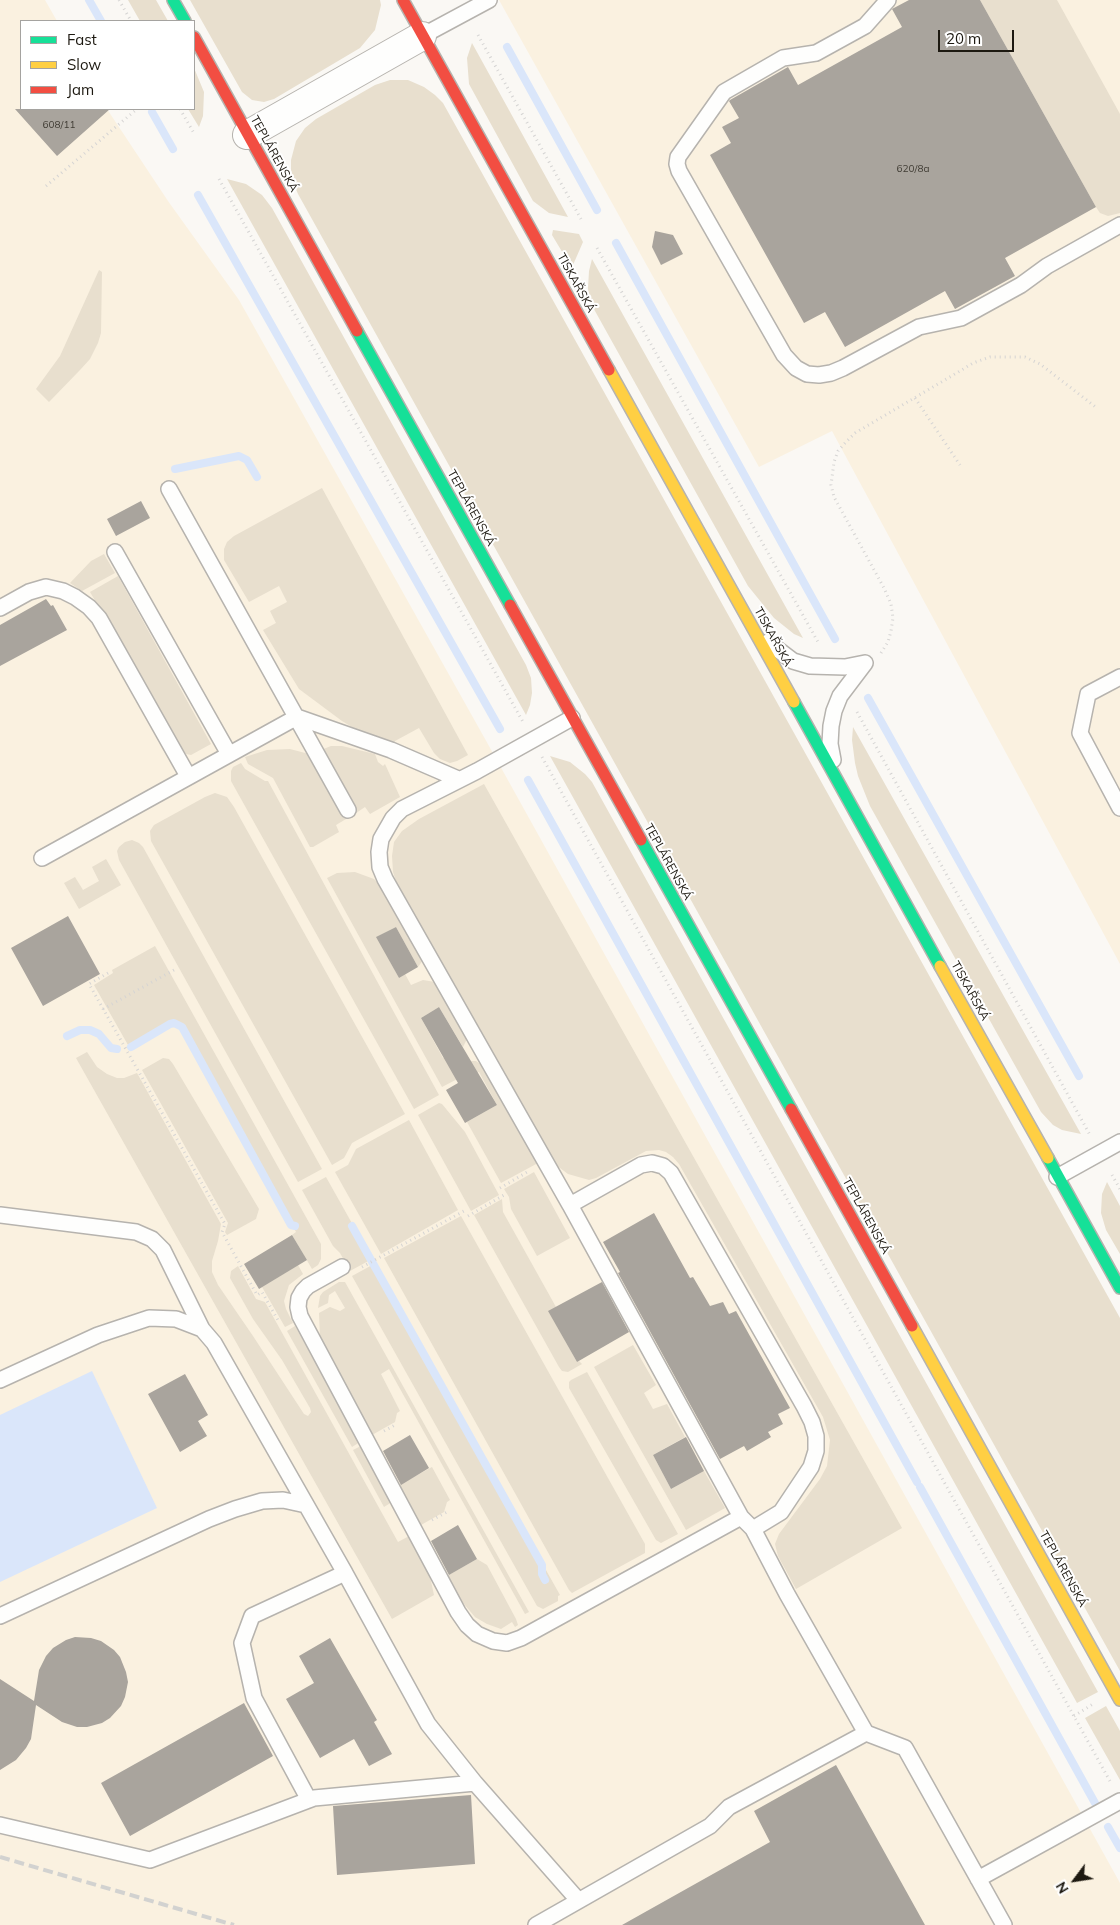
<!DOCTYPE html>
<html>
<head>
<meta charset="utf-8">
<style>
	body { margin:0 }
	#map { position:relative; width:1120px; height:1925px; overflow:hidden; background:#faf8f4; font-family:Mulish,sans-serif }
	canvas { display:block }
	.legend { position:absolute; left:20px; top:20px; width:175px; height:90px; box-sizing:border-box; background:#fff; border:1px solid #a5a3a0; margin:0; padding:6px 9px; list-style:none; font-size:15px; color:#1d1911 }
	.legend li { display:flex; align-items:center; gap:10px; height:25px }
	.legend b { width:25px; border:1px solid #a5a3a0 }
	.north { position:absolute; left:1050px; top:1855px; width:50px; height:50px; -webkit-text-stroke:4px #fff; paint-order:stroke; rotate:239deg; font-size:14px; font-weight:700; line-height:20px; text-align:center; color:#1d1911 }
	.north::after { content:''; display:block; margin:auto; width:18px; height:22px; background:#1d1911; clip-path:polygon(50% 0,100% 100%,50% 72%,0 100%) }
	.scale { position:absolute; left:938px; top:30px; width:76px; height:22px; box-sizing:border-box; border:2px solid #1d1911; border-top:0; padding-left:6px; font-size:15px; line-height:18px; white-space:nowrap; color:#1d1911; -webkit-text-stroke:4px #fff; paint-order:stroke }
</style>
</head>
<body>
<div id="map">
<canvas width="1120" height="1925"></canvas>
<ul class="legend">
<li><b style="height:6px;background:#16e098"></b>Fast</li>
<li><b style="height:6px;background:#ffcf43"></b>Slow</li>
<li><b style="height:6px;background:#f24e42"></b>Jam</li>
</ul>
<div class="north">N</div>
<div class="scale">20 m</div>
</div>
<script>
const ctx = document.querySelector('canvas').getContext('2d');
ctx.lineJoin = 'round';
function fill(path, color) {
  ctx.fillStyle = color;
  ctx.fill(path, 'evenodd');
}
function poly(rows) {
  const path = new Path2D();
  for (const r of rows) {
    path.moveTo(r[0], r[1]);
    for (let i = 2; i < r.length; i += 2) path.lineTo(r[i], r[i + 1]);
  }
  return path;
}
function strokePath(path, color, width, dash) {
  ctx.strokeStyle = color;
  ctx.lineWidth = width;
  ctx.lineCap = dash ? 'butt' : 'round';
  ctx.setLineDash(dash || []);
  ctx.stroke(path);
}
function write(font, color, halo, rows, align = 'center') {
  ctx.font = font + ' Mulish,sans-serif';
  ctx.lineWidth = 4;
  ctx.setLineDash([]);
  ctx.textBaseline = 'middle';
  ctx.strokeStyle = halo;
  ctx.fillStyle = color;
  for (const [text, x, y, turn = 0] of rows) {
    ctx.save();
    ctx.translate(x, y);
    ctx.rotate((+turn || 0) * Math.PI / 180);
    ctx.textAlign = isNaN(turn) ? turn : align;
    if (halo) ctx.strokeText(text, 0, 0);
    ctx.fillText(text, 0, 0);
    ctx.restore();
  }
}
fill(poly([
	[0,0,45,0,57,21,21,21,21,109,107,109,168,201,239,300,489,746,1120,1883,1120,1925,0,1925],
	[499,0,1120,0,1120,964,832,431,759,467]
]), '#faf1e0');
fill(poly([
	[128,0,156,0,168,21,140,21],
	[190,0,380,0,381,5,375,30,360,48,274,99,264,102,252,100,242,92],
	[980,0,1057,0,1120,114,1120,213,1108,216,1100,213,1096,207],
	[472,43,568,217,549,213,533,201,469,84,467,58],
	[194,68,204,92,203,116,199,127,188,109,194,109],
	[390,80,408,80,424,87,435,95,443,103,1120,1318,1120,1671,298,194,291,177,291,160,296,141,305,128,316,119,375,85],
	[227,179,246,184,262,195,272,208,526,665,531,678,532,693,530,705,526,715],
	[553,230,579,234,583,242,573,265,570,265,552,235],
	[592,259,803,638,794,634,774,618,748,586,595,311,589,299,588,288,589,271],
	[99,270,102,272,101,333,98,343,90,359,80,370,49,402,36,389,60,356],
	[322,488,468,755,457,761,450,763,440,759,434,753,419,728,395,741,394,744,357,730,342,721,299,689,263,630,276,623,270,611,287,602,279,586,249,602,224,560,224,549,227,542,234,536],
	[104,554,115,573,82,591,70,583,91,561],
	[118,576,211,744,191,755,186,754,183,750,90,592],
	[853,727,1081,1134,1062,1130,1053,1125,1041,1112,870,806,858,776,855,763,852,740],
	[331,746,342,746,375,754,378,762,383,766,385,764,400,797,370,814,365,807,356,813,321,750],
	[290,749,309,754,346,819,336,825,339,832,313,847,310,847,273,778,248,764,245,757,267,750],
	[550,756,570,762,585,774,592,782,1098,1692,1077,1703],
	[241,763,245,769,265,781,268,781,439,1095,414,1109,231,781,231,771,233,767],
	[484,784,902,1528,796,1589,778,1556,775,1544,779,1534,820,1479,827,1466,830,1440,823,1417,679,1164,673,1157,666,1152,659,1150,646,1151,596,1178,589,1180,568,1174,556,1165,545,1149,396,881,393,872,392,856,394,842,402,831,419,819],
	[215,793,227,797,234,807,405,1114,352,1143,344,1158,332,1165,151,841,150,831,154,825,205,797],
	[132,840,139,843,143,847,322,1169,298,1182,119,860,117,851,119,847,125,842],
	[106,859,121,885,79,909,64,883,75,877,83,890,99,881,92,867],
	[355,872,374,879,384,889,423,960,418,967,396,927,377,937,399,978,405,974,411,985,423,980,435,982,467,1039,463,1047,439,1007,421,1018,443,1058,450,1054,466,1061,476,1061,484,1067,538,1163,501,1183,467,1122,497,1105,479,1072,469,1076,467,1074,442,1087,327,878,337,873],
	[155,946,321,1244,321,1259,318,1265,312,1269,292,1235,296,1232,182,1025,176,1022,170,1022,128,1045,94,985,113,973,112,970],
	[87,1052,97,1067,107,1074,117,1078,124,1078,137,1073,221,1224,218,1241,212,1261,212,1272,218,1285,253,1336,304,1414,308,1416,311,1412,310,1408,282,1360,253,1319,230,1278,231,1271,238,1266,256,1299,265,1302,398,1542,411,1535,429,1572,434,1595,392,1619,76,1058],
	[163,1058,169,1059,173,1064,259,1209,256,1219,227,1235,225,1232,228,1223,142,1070],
	[439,1103,442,1104,465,1132,499,1195,471,1211,418,1115],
	[409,1120,458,1210,381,1254,335,1172,348,1165,356,1149],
	[534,1172,570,1238,537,1256,511,1209,509,1197,504,1189],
	[326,1177,372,1259,350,1271,340,1253,333,1246,302,1190],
	[1107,1182,1120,1206,1120,1254,1106,1230,1101,1213,1102,1194],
	[502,1199,503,1212,556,1307,549,1312,577,1362,579,1361,582,1364,568,1372,562,1371,559,1367,474,1215],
	[461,1216,645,1544,645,1553,572,1593,569,1590,384,1258],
	[374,1264,560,1595,558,1596,558,1601,543,1609,537,1606,352,1276],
	[298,1265,303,1274,289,1285,284,1301,286,1309,293,1323,285,1327,262,1287],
	[339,1282,345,1282,529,1612,525,1614,389,1369,381,1374,400,1411,397,1413,395,1422,372,1435,320,1339,319,1313,330,1307,340,1311,345,1308,335,1291,329,1295,328,1303,318,1308,320,1296,323,1292],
	[295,1326,360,1442,352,1447,287,1331],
	[633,1345,656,1385,644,1393,653,1409,667,1404,685,1437,653,1455,671,1489,704,1471,725,1508,686,1530,594,1367],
	[587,1372,678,1534,661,1543,656,1540,569,1388,569,1382,571,1380],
	[361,1446,392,1502,384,1507,353,1450],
	[432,1467,450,1500,447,1502,444,1512,421,1525,399,1485],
	[477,1559,487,1565,516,1619,518,1625,515,1627,512,1622,501,1629,487,1624,475,1617,459,1598,447,1576],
	[1106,1706,1120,1731,1120,1780,1085,1718]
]), '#e8dfce');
fill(poly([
	[92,1371,157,1508,0,1582,0,1415]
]), '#dae6fa');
strokePath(poly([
	[89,0,101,21],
	[507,47,597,210],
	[152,112,173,149],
	[198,195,500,729],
	[616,243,835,639],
	[175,469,239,456,247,460,257,477],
	[868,698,1079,1076],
	[528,780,917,1482],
	[67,1036,80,1030,90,1030,99,1034,111,1048,117,1049],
	[131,1047,170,1024,174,1023,182,1027,291,1225,295,1226],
	[352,1226,542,1565,542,1574,545,1580],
	[920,1487,1095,1803],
	[1108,1827,1120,1848]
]), '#dae6fa', 8);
fill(poly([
	[909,0,980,0,1096,207,1005,258,1015,276,955,309,945,291,845,347,825,312,804,323,710,155,731,143,722,127,739,118,729,101,730,100,788,67,798,85,902,27,892,9],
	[15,109,110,109,57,156],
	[655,231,673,235,683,254,661,265,652,247],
	[141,501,150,518,116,536,107,519],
	[46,599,51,606,53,605,67,630,0,666,0,625],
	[68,916,100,974,43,1006,11,948],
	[396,927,418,967,399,978,376,937],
	[439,1007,497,1105,465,1123,446,1090,458,1083,421,1018],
	[654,1213,690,1278,693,1277,710,1306,723,1302,729,1314,736,1311,790,1408,778,1414,783,1424,768,1432,771,1437,747,1451,744,1446,720,1459,618,1273,620,1272,603,1242],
	[292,1235,307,1260,259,1289,244,1264],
	[602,1282,629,1332,577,1362,548,1311],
	[185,1374,208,1415,198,1421,207,1436,180,1452,148,1394],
	[410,1435,429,1468,401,1485,383,1451],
	[686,1437,704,1471,671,1489,653,1455],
	[458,1525,477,1559,449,1575,431,1541],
	[75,1637,91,1638,101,1641,114,1650,120,1657,126,1672,128,1682,125,1697,121,1706,110,1718,102,1723,87,1727,77,1727,62,1722,36,1705,31,1739,26,1748,16,1760,0,1770,0,1679,34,1701,39,1670,46,1656,53,1648,66,1640],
	[330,1638,377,1720,374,1722,392,1754,369,1766,354,1739,320,1758,286,1699,314,1683,299,1656],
	[244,1703,273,1756,130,1836,101,1783],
	[836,1765,925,1925,622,1925,770,1842,754,1811],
	[471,1795,475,1864,337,1875,333,1806]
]), '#a9a49d');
const lane = poly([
	[888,0,865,26,816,53,783,58,724,92,678,157,677,164,679,171,784,355,796,368,807,374,819,375,831,373,843,368,919,327,961,318,1021,285,1047,266,1120,225],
	[422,36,489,0],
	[169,489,348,810],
	[115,552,229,754],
	[0,608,29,592,46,587,63,591,75,597,89,607,99,618,188,776],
	[768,642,793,661,810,666,845,667,865,663,840,696,834,711,831,726,830,744,833,760],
	[1120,677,1088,694,1080,733,1120,808],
	[572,718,477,771,402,809,393,818,381,839,379,852,380,867,385,879,570,1205,641,1165,652,1163,663,1166,671,1173,804,1406,812,1422,816,1436,816,1451,811,1467,781,1512,753,1529],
	[42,858,297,717,391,750,458,779],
	[1057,1177,1120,1142],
	[570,1205,741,1517,753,1529,787,1594,866,1733],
	[0,1215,136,1232,152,1239,163,1250,202,1329,214,1343,345,1573],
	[342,1267,308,1286,303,1291,299,1298,298,1307,300,1316,458,1612,467,1625,477,1634,493,1641,507,1643,521,1638,741,1517],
	[0,1380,98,1335,149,1318,176,1319,202,1329],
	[0,1616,209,1519,235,1509,262,1501,283,1500,306,1505],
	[309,1800,254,1698,242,1643,252,1616,345,1573,428,1724,475,1783],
	[0,1825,150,1860,314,1798,475,1783,578,1900],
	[978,1879,1120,1801],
	[536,1925,710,1826,729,1807,866,1733,905,1748,1004,1925]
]);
const street = poly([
	[247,135,422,36]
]);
const fast = poly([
	[173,0,185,21],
	[357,331,510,605],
	[794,702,940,966],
	[641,840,791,1109],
	[1048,1158,1120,1288]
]);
const slow = poly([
	[609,370,794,702],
	[940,966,1048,1158],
	[912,1326,1120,1700]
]);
const jam = poly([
	[403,0,609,370],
	[194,37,357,331],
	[510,605,641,840],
	[791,1109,912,1326]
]);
strokePath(lane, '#b6b3ae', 18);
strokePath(street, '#b6b3ae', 30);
strokePath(fast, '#b6b3ae', 14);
strokePath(slow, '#b6b3ae', 14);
strokePath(jam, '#b6b3ae', 14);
strokePath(poly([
	[119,0,131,21],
	[478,35,581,219],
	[180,109,195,135],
	[219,179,523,722],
	[46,186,137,109],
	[597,248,818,642],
	[915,398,960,465],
	[881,653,888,642,891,631,893,618,891,604,884,588,834,497,831,485,834,462,838,451,846,442,855,433,960,371,973,363,990,357,1025,357,1040,364,1097,408],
	[857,712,1090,1135],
	[542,757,1111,1783],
	[108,973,89,984,225,1224,222,1232,257,1295,262,1292,279,1322],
	[103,1009,174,970],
	[1112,1175,1120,1189],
	[500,1188,529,1171],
	[468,1216,504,1195],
	[362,1267,464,1211],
	[384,1431,395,1425],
	[432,1520,447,1512],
	[1074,1716,1093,1704]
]), '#d5d4d3', 3, [1, 4]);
strokePath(lane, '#fefefd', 15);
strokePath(street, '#fefefd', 28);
strokePath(fast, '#16e098', 11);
strokePath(slow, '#ffcf43', 11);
strokePath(jam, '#f24e42', 11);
strokePath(poly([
	[0,1857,234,1925]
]), '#d2d2d0', 4, [10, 5]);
write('10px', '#403c34', null, [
	["608/11",59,125],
	["620/8a",913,169]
]);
write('12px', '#1d1911', '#fff', [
	["TEPLÁRENSKÁ",274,154,61],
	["TISKAŘSKÁ",576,283,61],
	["TEPLÁRENSKÁ",471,508,61],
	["TISKAŘSKÁ",773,637,61],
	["TEPLÁRENSKÁ",668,862,61],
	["TISKAŘSKÁ",970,991,61],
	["TEPLÁRENSKÁ",866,1216,61],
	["TEPLÁRENSKÁ",1063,1569,61]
]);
</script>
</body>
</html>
